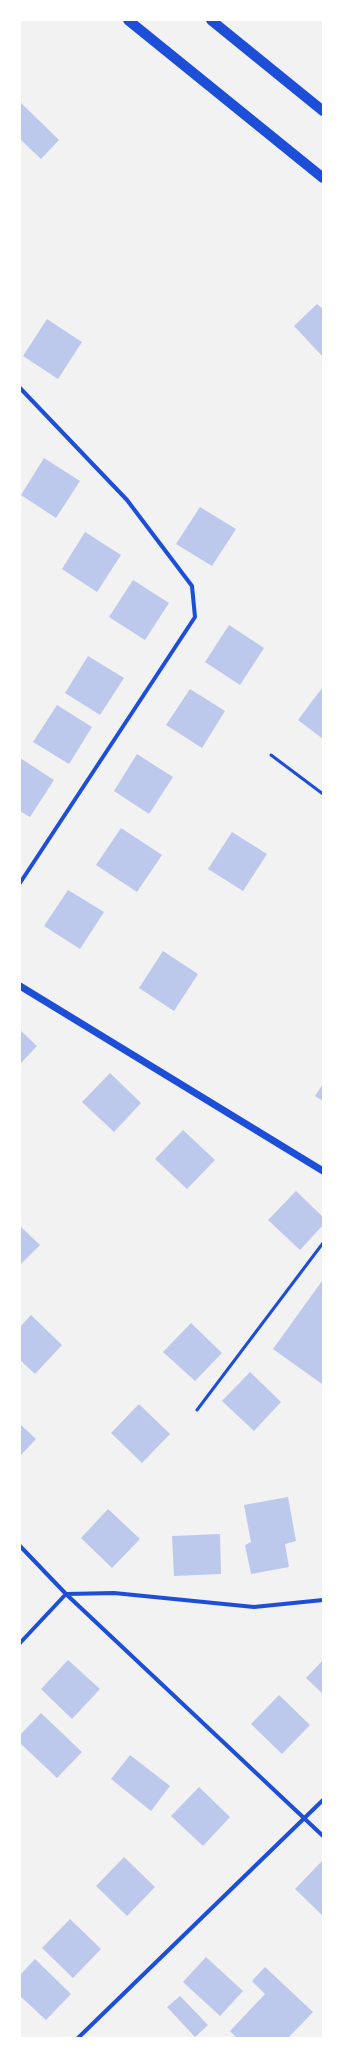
<!DOCTYPE html>
<html>
<head>
<meta charset="utf-8">
<style>
	body { margin:0 }
	#map { position:relative; width:343px; height:2058px; overflow:hidden; background:#f2f2f2; font-family:"Open Sans",sans-serif }
	canvas { display:block }
	.frame { position:absolute; inset:0; border:21px solid #fff; pointer-events:none }
</style>
</head>
<body>
<div id="map">
<canvas width="343" height="2058"></canvas>
<div class="frame"></div>
</div>
<script>
const ctx = document.querySelector('canvas').getContext('2d');
ctx.lineJoin = 'round';
function fill(path, color) {
  ctx.fillStyle = color;
  ctx.fill(path, 'evenodd');
}
function poly(rows) {
  const path = new Path2D();
  for (const r of rows) {
    path.moveTo(r[0], r[1]);
    for (let i = 2; i < r.length; i += 2) path.lineTo(r[i], r[i + 1]);
  }
  return path;
}
function strokePath(path, color, width, dash) {
  ctx.strokeStyle = color;
  ctx.lineWidth = width;
  ctx.lineCap = dash ? 'butt' : 'round';
  ctx.setLineDash(dash || []);
  ctx.stroke(path);
}
fill(poly([
	[20,102,59,140,41,159,20,139],
	[317,304,323,309,323,357,294,326],
	[47,319,82,342,58,379,23,356],
	[44,458,80,481,56,518,21,495],
	[200,507,236,529,212,566,176,544],
	[85,532,121,555,97,592,62,569],
	[133,580,169,603,145,640,109,617],
	[229,625,264,648,240,685,205,662],
	[88,656,124,678,100,715,65,693],
	[322,688,323,689,323,739,298,720],
	[190,689,225,711,202,748,166,725],
	[57,705,92,727,69,764,33,742],
	[137,754,173,777,149,814,114,791],
	[20,758,54,780,30,817,20,811],
	[121,828,162,855,137,892,96,865],
	[232,832,267,854,243,891,208,869],
	[68,890,104,912,80,949,44,926],
	[163,951,198,974,174,1011,139,988],
	[20,1030,37,1046,20,1064],
	[110,1073,141,1103,114,1132,82,1102],
	[323,1084,323,1101,315,1096],
	[183,1130,215,1160,187,1189,155,1159],
	[296,1191,323,1217,323,1225,300,1250,268,1220],
	[20,1226,40,1245,20,1265],
	[322,1281,323,1282,322,1384,273,1349],
	[31,1315,62,1345,35,1374,20,1360,20,1327],
	[191,1323,222,1353,195,1381,163,1352],
	[250,1372,281,1402,254,1431,222,1401],
	[139,1404,170,1434,142,1463,111,1433],
	[20,1424,36,1439,20,1456],
	[288,1497,296,1541,285,1544,289,1567,251,1574,245,1545,251,1542,244,1505],
	[108,1509,140,1539,112,1568,81,1538],
	[220,1534,221,1574,174,1576,172,1536],
	[68,1660,100,1689,72,1719,41,1689],
	[323,1660,323,1694,306,1678],
	[279,1695,310,1725,282,1754,251,1724],
	[41,1713,82,1752,57,1778,20,1743,20,1735],
	[130,1755,170,1786,151,1811,111,1779],
	[199,1787,230,1817,203,1846,171,1816],
	[124,1857,155,1887,127,1916,96,1886],
	[323,1860,323,1916,295,1889],
	[70,1919,101,1949,73,1978,42,1948],
	[206,1957,243,1991,220,2016,183,1982],
	[35,1959,71,1994,46,2020,20,1996,20,1975],
	[265,1967,313,2012,288,2038,237,2038,230,2031,265,1994,252,1981],
	[180,1996,208,2025,195,2037,167,2007]
]), '#bdc9ec');
strokePath(poly([
	[271,755,323,794],
	[197,1410,323,1243]
]), '#1d4ed8', 3);
strokePath(poly([
	[20,388,127,500,192,586,195,617,20,883],
	[20,1546,66,1594,323,1836],
	[20,1643,66,1594,114,1593,254,1607,323,1600],
	[78,2038,323,1800]
]), '#1d4ed8', 4);
strokePath(poly([
	[20,986,323,1171]
]), '#1d4ed8', 7);
strokePath(poly([
	[128,20,323,178],
	[211,20,323,111]
]), '#1d4ed8', 10);
</script>
</body>
</html>
